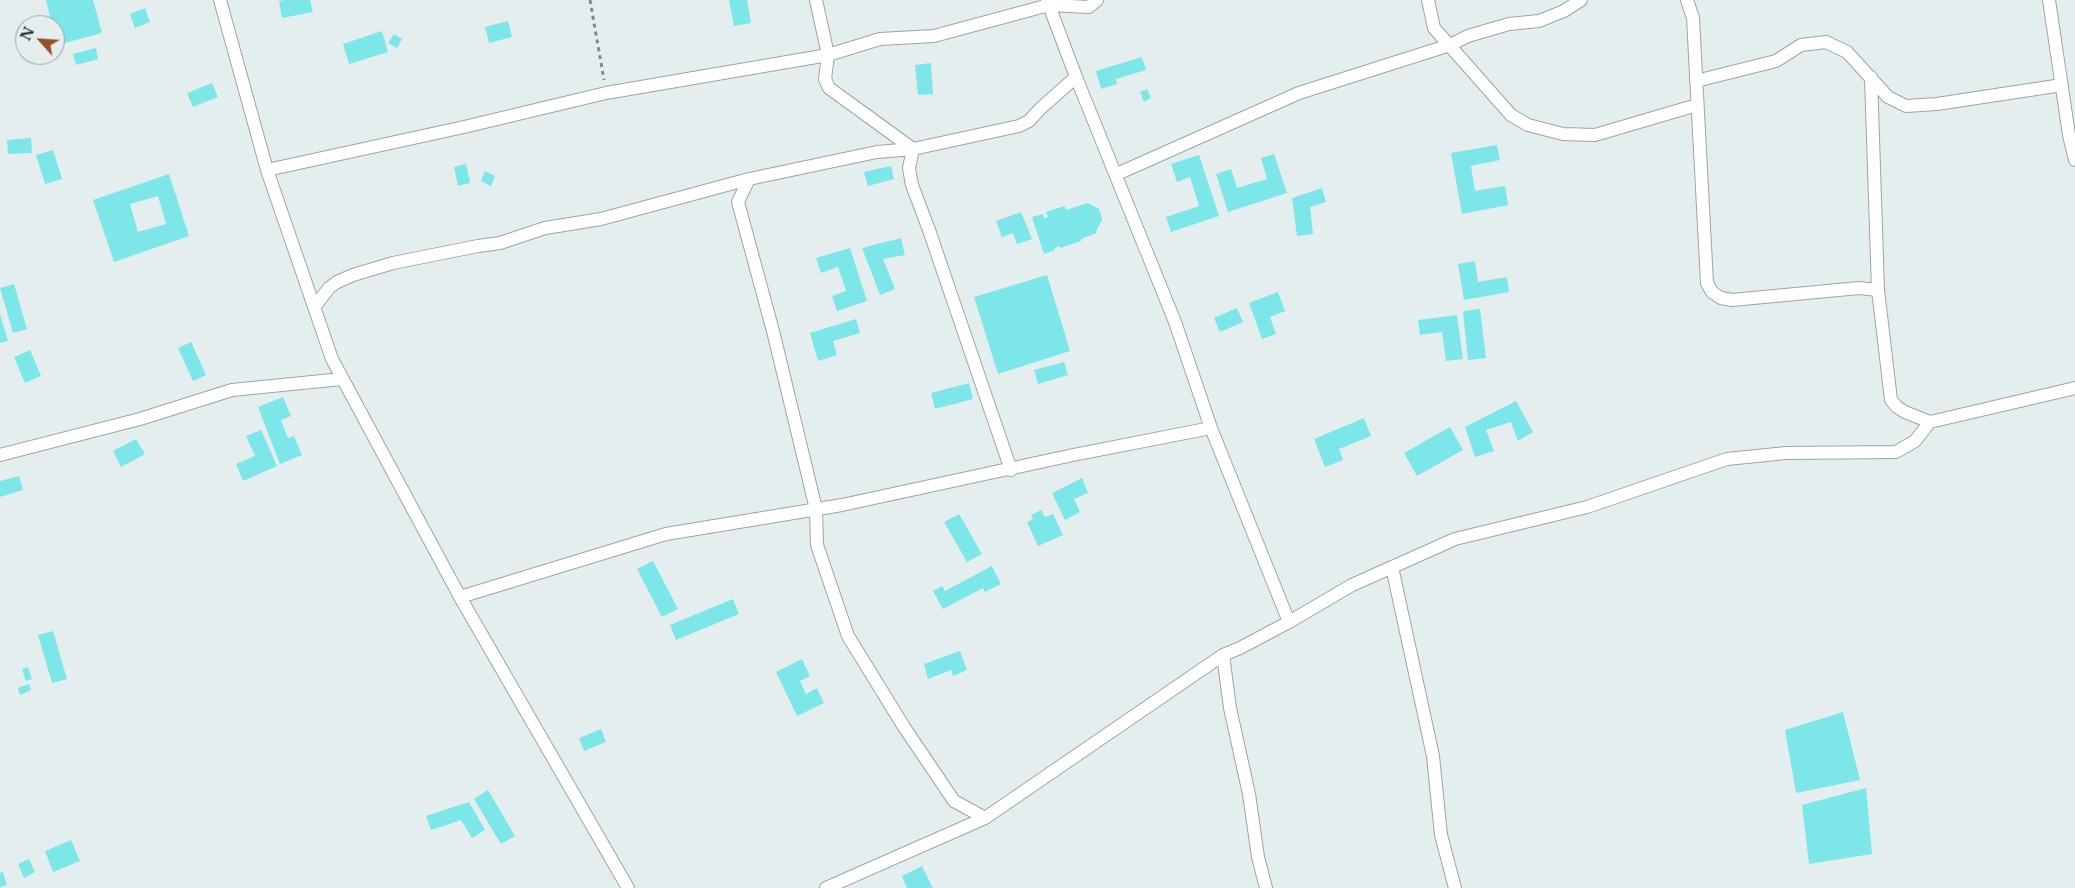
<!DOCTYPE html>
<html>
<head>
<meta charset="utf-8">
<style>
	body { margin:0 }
	#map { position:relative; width:2075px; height:888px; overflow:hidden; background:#e5eeee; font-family:"Libre Baskerville",serif }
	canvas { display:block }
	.north { position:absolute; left:15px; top:15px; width:50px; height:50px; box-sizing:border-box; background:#e5eeee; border:1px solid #9aa1a1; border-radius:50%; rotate:296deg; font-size:14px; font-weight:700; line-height:20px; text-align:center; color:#2a2e2e }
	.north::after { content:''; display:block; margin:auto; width:18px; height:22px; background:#965028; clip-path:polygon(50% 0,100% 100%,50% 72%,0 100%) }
</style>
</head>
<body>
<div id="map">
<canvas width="2075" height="888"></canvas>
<div class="north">N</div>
</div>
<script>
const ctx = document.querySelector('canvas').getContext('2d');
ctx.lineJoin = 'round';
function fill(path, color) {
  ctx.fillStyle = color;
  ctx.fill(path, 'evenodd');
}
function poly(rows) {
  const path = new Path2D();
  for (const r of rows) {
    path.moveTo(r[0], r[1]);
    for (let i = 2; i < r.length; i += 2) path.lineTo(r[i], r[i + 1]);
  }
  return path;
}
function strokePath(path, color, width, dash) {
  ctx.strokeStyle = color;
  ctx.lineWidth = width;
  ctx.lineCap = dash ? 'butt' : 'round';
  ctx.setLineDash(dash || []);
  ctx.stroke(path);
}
fill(poly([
	[46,0,93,0,102,33,57,45,55,25,52,25],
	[285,0,310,0,313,12,282,18,279,1],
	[729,0,747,0,751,23,734,26],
	[145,8,150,22,135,28,130,14],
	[508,21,512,37,489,43,485,27],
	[382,31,388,52,349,64,343,44],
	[394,34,402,39,397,48,388,43],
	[96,48,98,59,76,65,73,54],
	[1142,57,1146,70,1116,79,1117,84,1101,89,1096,71],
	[931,63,933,94,918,95,915,65],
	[212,83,218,97,193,107,187,93],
	[1147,89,1151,98,1144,102,1140,92],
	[31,138,32,153,8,154,7,140],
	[1497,145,1500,160,1471,166,1475,191,1505,186,1508,205,1462,214,1451,153],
	[53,150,62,179,45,184,36,155],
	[1274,154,1287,193,1228,212,1216,174,1231,169,1237,188,1267,179,1261,158],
	[1199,155,1219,216,1171,232,1166,217,1199,206,1190,177,1177,182,1171,164],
	[466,164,470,183,458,186,454,167],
	[891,166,894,179,868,186,864,172],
	[485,171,495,176,491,186,481,181],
	[169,174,189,236,114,262,93,200],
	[158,196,166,224,138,232,130,204],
	[1322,188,1326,202,1310,207,1313,234,1297,236,1292,198],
	[1088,203,1099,209,1101,215,1102,220,1096,231,1097,233,1081,239,1081,241,1060,248,1059,246,1054,248,1055,250,1044,254,1032,217,1043,214,1044,218,1048,217,1046,212,1065,206,1066,210],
	[1021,212,1032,239,1017,244,1013,233,1002,237,996,221],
	[901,238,905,255,883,259,895,289,880,295,862,248],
	[850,248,867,301,837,311,832,296,846,291,838,267,821,273,816,258],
	[1475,261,1478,282,1507,277,1509,292,1464,300,1458,264],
	[1047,275,1070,351,998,374,974,297],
	[14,284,27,329,13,333,0,288],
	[1278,292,1285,311,1270,317,1276,334,1262,339,1249,303],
	[1237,308,1243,322,1220,332,1214,318],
	[1480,309,1486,358,1468,360,1463,311],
	[0,314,8,341,0,343],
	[1457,315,1463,359,1446,361,1442,332,1420,335,1418,320],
	[856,319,860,333,833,341,837,355,818,361,810,333],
	[191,342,206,375,193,381,178,348],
	[30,350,41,376,25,383,14,357],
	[1064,362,1068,375,1038,384,1034,370],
	[969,383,973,399,935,409,931,393],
	[283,397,291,416,281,420,288,438,294,436,302,455,280,464,258,407],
	[1516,401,1533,432,1518,441,1511,422,1486,430,1494,451,1475,457,1465,427],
	[1364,418,1371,436,1339,449,1343,460,1325,467,1314,439],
	[1450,427,1463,450,1417,476,1404,453],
	[261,430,277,466,243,481,236,464,255,456,246,436],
	[136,439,145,454,121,467,113,451],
	[19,476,23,490,0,497,0,481],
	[1082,478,1088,493,1074,499,1080,512,1065,520,1052,493],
	[1041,510,1045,517,1053,514,1063,535,1038,546,1027,522,1033,519,1031,515],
	[959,514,982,554,967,562,944,522],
	[653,561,678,609,662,617,637,569],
	[992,566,1001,584,985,592,983,588,943,609,933,591,942,586,945,591],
	[733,599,739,614,676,640,670,625],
	[53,631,67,679,52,683,38,635],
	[960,651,967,670,953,676,951,670,928,679,924,664],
	[802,659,810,676,800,681,806,694,817,688,824,703,797,716,776,672],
	[28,667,32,679,26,681,22,669],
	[29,684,31,690,20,695,18,688],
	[1843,712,1860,780,1796,793,1785,730],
	[601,729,606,742,584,751,579,738],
	[1866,788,1872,854,1809,864,1802,805],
	[488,790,515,836,501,844,474,799],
	[469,802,485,830,472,838,461,820,431,830,426,816],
	[71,840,80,861,53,872,45,851],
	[29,859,35,872,24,878,18,864],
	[922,866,933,888,907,888,902,876],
	[3,872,7,885,0,887,0,873]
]), '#7ce6e9');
const minor = poly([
	[220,0,267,170,332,359,460,597,628,888],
	[816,0,828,55,825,79,829,88,913,149,909,168,912,185,929,230,1011,470],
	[1047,0,1076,77,1175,322,1211,428,1289,622],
	[1428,0,1434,28,1511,115,1528,125,1563,134,1595,135,1697,105],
	[1687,0,1693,18,1707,283,1712,292,1721,298,1732,300,1859,288,1878,290,1891,400,1897,407,1905,412,1930,422,2075,388],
	[2049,0,2069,135,2075,160],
	[1871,77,1878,290],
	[1696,81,1776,61,1801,45,1826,42,1847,52,1888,97,1906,106,1937,104,2062,85],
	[267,170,464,127,606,93,828,55,880,39,934,36,1049,5,1089,7,1097,0],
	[1117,174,1299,93,1450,45,1468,36,1509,24,1539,21,1564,11,1581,0],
	[749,179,738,202,773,331,816,509,817,545,848,636,904,727,954,801,985,818],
	[315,306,329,288,337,282,353,275,393,263,478,246,500,243,545,228,601,219,749,179,877,152,913,149,1019,126,1029,121,1041,108,1076,77],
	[0,455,140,419,232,390,342,379],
	[1392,567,1433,756,1441,835,1455,888],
	[460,597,666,534,842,505,1073,455,1211,428],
	[1223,655,1230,708,1249,794,1258,857,1266,888],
	[826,888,985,818,1223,655,1240,648,1289,622,1352,585,1455,539,1587,507,1727,459,1786,453,1896,452,1915,441,1930,422]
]);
strokePath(minor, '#9ca5a5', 14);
strokePath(poly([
	[590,0,604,80]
]), '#848a8a', 3, [4, 4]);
strokePath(minor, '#fff', 12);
</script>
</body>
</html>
